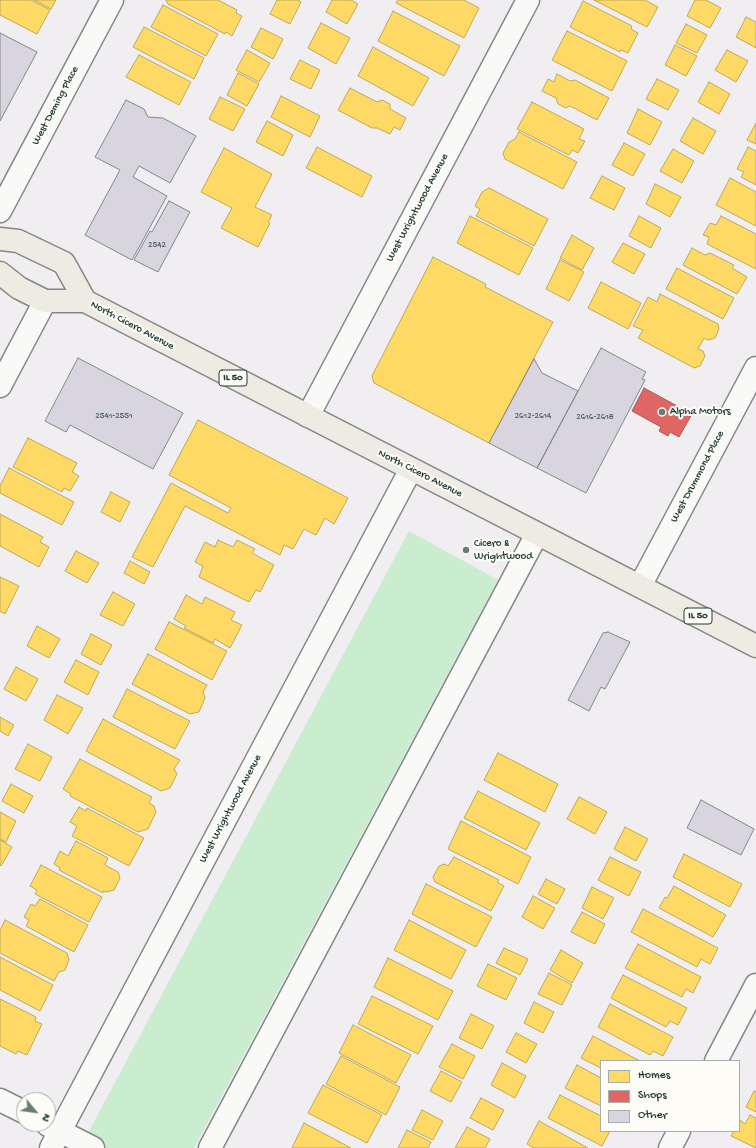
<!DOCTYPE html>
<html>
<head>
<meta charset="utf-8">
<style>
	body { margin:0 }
	#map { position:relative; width:756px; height:1148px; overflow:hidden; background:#f0eef1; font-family:"Gochi Hand",sans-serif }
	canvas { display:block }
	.legend { position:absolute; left:600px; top:1060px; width:140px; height:72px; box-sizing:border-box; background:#fdfcf7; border:1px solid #a4b0a9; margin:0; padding:5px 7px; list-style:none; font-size:12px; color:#1f3d34 }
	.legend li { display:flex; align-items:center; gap:8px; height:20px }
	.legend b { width:20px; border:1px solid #a4b0a9 }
	.north { position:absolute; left:16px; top:1092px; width:40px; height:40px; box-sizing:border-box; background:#fdfcf7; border:1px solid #a4b0a9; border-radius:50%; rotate:119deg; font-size:11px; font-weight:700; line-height:16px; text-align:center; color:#1f3d34 }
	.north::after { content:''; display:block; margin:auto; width:14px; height:18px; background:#687b76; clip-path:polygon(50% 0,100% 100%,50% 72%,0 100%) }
</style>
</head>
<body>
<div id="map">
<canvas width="756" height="1148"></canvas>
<ul class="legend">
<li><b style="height:11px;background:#ffd966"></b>Homes</li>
<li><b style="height:11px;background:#e06666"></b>Shops</li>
<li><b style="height:11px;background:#d8d5df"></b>Other</li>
</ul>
<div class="north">N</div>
</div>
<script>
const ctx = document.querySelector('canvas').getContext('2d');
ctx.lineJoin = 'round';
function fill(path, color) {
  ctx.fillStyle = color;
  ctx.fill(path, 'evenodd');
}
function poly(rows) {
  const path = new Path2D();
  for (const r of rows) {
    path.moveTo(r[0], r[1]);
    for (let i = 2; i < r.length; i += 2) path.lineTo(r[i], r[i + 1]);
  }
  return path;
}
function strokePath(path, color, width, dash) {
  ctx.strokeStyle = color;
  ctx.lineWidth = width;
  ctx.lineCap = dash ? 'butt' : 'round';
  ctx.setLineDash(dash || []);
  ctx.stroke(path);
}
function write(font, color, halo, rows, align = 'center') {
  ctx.font = font + ' "Gochi Hand",sans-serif';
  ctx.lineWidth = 4;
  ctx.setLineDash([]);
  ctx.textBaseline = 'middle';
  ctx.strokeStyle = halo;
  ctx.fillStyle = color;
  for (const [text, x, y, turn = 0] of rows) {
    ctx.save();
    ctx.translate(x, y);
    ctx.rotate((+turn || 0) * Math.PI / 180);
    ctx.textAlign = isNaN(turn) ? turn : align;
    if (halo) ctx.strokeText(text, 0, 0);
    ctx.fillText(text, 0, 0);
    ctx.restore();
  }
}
fill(poly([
	[409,531,498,580,194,1148,80,1148]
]), '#caeccf');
const homes = poly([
	[0,0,31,0,50,10,37,34,0,15,0,0],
	[34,0,56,0,51,9,34,0],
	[166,0,218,0,237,10,236,13,242,16,232,36,226,32,225,34,168,4,166,0],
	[277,0,298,0,301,2,290,24,270,14,277,0],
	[332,0,351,0,358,4,347,24,326,12,332,0],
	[398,0,464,0,479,8,464,38,396,3,398,0],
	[594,0,645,0,658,7,647,27,594,0],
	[695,0,706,0,721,8,710,28,687,16,695,0],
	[583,1,632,26,631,29,638,33,628,53,621,50,620,52,570,27,583,1],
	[163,5,218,34,206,56,151,27,163,5],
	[393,11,460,46,444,76,378,41,393,11],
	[746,17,756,22,756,48,736,37,746,17],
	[321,23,350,38,336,64,308,48,321,23],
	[686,24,707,35,697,53,676,43,686,24],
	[144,27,204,58,194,79,133,47,144,27],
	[261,28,283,39,273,59,251,47,261,28],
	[567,31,627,61,612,91,552,60,567,31],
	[675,45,697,56,686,76,665,65,675,45],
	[373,47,429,78,413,106,358,76,373,47],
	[247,50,270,63,259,82,236,70,247,50],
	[727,50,748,61,736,82,715,70,727,50],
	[139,55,191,82,179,105,126,77,139,55],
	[300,60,320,70,311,89,290,79,300,60],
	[238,73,259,84,247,106,227,95,238,73],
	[557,74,570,81,575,80,609,98,597,120,570,106,566,108,558,104,556,98,542,91,548,79,554,82,557,74],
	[657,79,679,90,668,110,646,99,657,79],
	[709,82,730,94,719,114,698,102,709,82],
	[350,88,377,102,382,100,390,104,390,109,406,118,400,130,394,127,390,134,377,128,372,128,338,110,350,88],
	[281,96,320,116,310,137,271,117,281,96],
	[220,97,245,109,233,131,209,119,220,97],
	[532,102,584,129,579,139,585,141,578,153,572,150,569,155,517,129,532,102],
	[638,109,662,122,650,145,627,133,638,109],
	[693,118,716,131,703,154,680,141,693,118],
	[267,121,293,135,283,156,256,142,267,121],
	[756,123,756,144,747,140,756,123],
	[519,132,577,162,563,189,505,159,503,153,509,142,515,139,519,132],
	[624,143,645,154,633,176,612,165,624,143],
	[317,147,372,176,362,197,306,168,317,147],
	[748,147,756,151,756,185,741,177,744,172,737,169,748,147],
	[224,148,272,174,255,207,272,215,268,222,270,223,258,247,221,228,232,208,201,192,224,148],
	[673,149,694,161,682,183,660,171,673,149],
	[602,176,625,188,614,210,590,198,602,176],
	[730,178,756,192,756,226,716,205,730,178],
	[655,184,681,197,670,217,646,204,655,184],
	[489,188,548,219,534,246,476,216,480,209,475,206,482,192,489,188],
	[470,216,533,248,519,275,457,243,470,216],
	[639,216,661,228,651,248,629,236,639,216],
	[721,216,756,234,756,269,707,244,709,237,703,235,710,223,716,225,721,216],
	[572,235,594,248,582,270,560,258,572,235],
	[623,243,645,254,634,274,612,262,623,243],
	[692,248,705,255,710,253,734,265,732,268,747,277,737,294,683,265,692,248],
	[433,257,486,284,485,287,553,322,489,443,374,383,372,376,433,257],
	[560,260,584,272,569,301,546,289,560,260],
	[677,268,734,298,723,319,666,289,677,268],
	[601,282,641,303,628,329,588,308,601,282],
	[660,294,718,324,719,329,715,338,708,340,704,338,698,349,703,351,705,356,700,366,694,368,638,338,643,330,633,326,648,297,657,302,660,294],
	[198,420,348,498,334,524,325,518,316,535,304,529,293,549,284,545,280,555,185,506,153,567,132,557,171,483,228,513,231,508,169,475,198,420],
	[28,438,77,463,72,472,79,476,70,491,64,488,62,492,13,467,28,438],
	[9,468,74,502,62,525,0,493,0,486,9,468],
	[111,492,130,502,120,522,101,512,111,492],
	[0,514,43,537,40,542,49,547,39,567,0,546,0,514],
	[218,540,233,547,237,540,255,549,252,553,274,565,260,592,256,590,249,602,199,577,203,566,195,562,205,542,215,547,218,540],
	[76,551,99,563,87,583,65,571,76,551],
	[130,561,150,572,144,584,124,573,130,561],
	[0,577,19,586,5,614,0,611,0,577],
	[113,592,135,604,123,626,100,615,113,592],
	[186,595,202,604,205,597,235,612,231,620,242,625,230,648,215,639,213,643,184,628,186,626,174,619,186,595],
	[169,622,227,651,212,680,155,649,169,622],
	[37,626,60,639,49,658,27,646,37,626],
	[91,634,112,645,101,665,81,654,91,634],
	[148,654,207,685,203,692,205,698,199,712,190,714,132,684,148,654],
	[76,660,99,672,88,695,64,682,76,660],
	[16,667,38,679,26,701,4,689,16,667],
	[127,689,190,721,175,749,113,717,127,689],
	[57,695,83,708,68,734,44,720,57,695],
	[0,717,14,725,8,736,0,731,0,717],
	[103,719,180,760,174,769,177,774,170,788,161,791,86,751,103,719],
	[28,744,52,757,40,781,15,769,28,744],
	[498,753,558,784,545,812,484,780,498,753],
	[80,759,152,797,149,803,154,806,156,812,148,829,138,832,70,796,71,794,63,789,80,759],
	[11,784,33,796,24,813,2,801,11,784],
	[478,791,540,823,526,850,464,818,478,791],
	[579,797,607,812,595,834,567,819,579,797],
	[79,807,86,811,87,808,144,838,129,866,72,836,77,826,70,822,79,807],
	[0,812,16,821,6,842,0,839,0,812],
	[461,821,531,857,518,884,448,849,461,821],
	[625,827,648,839,636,861,614,849,625,827],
	[0,840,12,847,1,866,0,865,0,840],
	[76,841,108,858,105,865,118,872,120,878,114,890,106,892,103,891,103,893,59,870,60,868,54,864,60,851,68,856,76,841],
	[684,854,742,884,730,907,673,877,684,854],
	[454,857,499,880,497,882,504,886,491,911,435,882,433,877,439,866,445,864,448,866,454,857],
	[610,857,641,872,629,896,598,880,610,857],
	[41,865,102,897,89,922,35,894,37,890,30,886,41,865],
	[546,879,565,889,557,904,538,894,546,879],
	[426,884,492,917,476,947,412,914,426,884],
	[674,886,726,915,713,937,659,908,665,897,667,898,674,886],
	[592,887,614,898,603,919,582,908,592,887],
	[533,896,555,908,543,929,522,917,533,896],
	[40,899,88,925,74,952,26,926,29,920,24,917,31,904,35,906,40,899],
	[643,909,718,948,710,964,701,959,697,967,631,932,643,909],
	[582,912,605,924,595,944,571,932,582,912],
	[5,920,67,953,69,960,65,970,59,972,54,981,0,953,0,930,5,920],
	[409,920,466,950,451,979,394,950,409,920],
	[638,944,701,977,693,993,686,989,682,997,625,968,638,944],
	[504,948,528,959,520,975,496,963,504,948],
	[561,950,583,963,572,983,550,970,561,950],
	[0,957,53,985,40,1011,0,990,0,957],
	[388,958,453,991,438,1020,374,987,388,958],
	[488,964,517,978,506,1000,477,986,488,964],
	[549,973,572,985,562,1005,538,994,549,973],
	[623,975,687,1008,678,1025,670,1021,666,1027,611,998,623,975],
	[372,996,433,1026,418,1054,358,1024,372,996],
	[0,999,36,1017,35,1021,42,1024,27,1055,18,1051,16,1054,0,1046,0,999],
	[534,1002,554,1012,543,1033,524,1023,534,1002],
	[610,1004,673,1037,663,1056,653,1051,650,1055,598,1027,610,1004],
	[471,1014,494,1026,482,1049,459,1038,471,1014],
	[353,1025,411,1055,396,1083,339,1053,353,1025],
	[516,1033,537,1044,526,1063,506,1052,516,1033],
	[593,1036,640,1061,601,1061,601,1068,581,1058,593,1036],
	[452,1044,475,1056,463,1079,439,1067,452,1044],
	[341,1056,400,1087,386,1115,326,1084,341,1056],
	[502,1063,526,1076,515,1098,491,1085,502,1063],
	[577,1065,601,1078,601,1106,565,1088,577,1065],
	[441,1071,462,1082,451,1102,430,1091,441,1071],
	[323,1085,382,1115,367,1143,308,1113,323,1085],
	[754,1091,756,1092,756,1112,746,1107,754,1091],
	[560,1095,601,1116,601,1131,610,1131,602,1146,548,1118,560,1095],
	[481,1098,504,1110,493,1130,470,1118,481,1098],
	[422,1110,443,1121,433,1140,412,1130,422,1110],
	[750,1115,756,1118,756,1148,731,1136,734,1131,739,1131,740,1120,745,1124,750,1115],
	[539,1121,588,1148,534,1148,527,1144,539,1121],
	[304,1123,351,1148,292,1148,304,1123],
	[467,1127,490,1139,485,1148,455,1148,467,1127],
	[407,1130,431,1142,428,1148,398,1148,407,1130]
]);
fill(homes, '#ffd966');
strokePath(homes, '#bcaa57', 1);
const shops = poly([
	[644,388,692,414,679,437,670,432,668,436,659,431,661,427,632,411,644,388]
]);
fill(shops, '#e06666');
strokePath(shops, '#a65a57', 1);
const building = poly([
	[0,33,37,52,0,121,0,33],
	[126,100,144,109,148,117,163,118,196,136,170,183,139,166,133,177,167,196,132,260,85,235,120,170,95,157,126,100],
	[169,201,190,212,158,272,134,260,150,231,152,232,169,201],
	[601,348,646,372,642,379,645,380,586,493,537,468,601,348],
	[78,358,183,413,153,469,70,425,66,432,45,421,78,358],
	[534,359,542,373,578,391,537,468,489,443,534,359],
	[608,632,630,642,605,689,601,687,589,711,568,700,603,633,608,632],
	[701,800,754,829,741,855,687,828,701,800]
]);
fill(building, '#d8d5df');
strokePath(building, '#838787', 1);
const minor = poly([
	[0,211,112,0],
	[0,386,45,301],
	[308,416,528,0],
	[640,586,756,368],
	[716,1061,756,985],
	[0,1100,24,1112],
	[48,1125,93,1148],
	[51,1148,411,469],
	[210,1148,537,534],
	[670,1148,679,1131]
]);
const major = poly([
	[0,239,18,241,64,263,85,301],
	[0,273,19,288,45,301,85,301,756,646]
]);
strokePath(minor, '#838787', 25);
strokePath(major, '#838787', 25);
strokePath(minor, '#f9f9f8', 22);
strokePath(major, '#eeebe2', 22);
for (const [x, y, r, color] of [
	[662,412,4,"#687b76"],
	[466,550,4,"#687b76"]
]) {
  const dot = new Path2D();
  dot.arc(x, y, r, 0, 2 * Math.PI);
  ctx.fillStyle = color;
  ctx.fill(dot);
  strokePath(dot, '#fdfcf7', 1.5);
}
write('9px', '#4d635f', null, [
	["2542",157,246],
	["2541-2551",114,417],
	["2612-2614",533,417],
	["2616-2618",595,418]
]);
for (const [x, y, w] of [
	[233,378,28],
	[698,616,28]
]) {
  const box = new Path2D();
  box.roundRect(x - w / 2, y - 8, w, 16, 3);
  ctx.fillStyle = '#fdfcf7';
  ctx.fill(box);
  strokePath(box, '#1f3d34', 1);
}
write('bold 10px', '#1f3d34', null, [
	["IL 50",233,378],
	["IL 50",698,616]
]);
write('11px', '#1f3d34', '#fdfcf7', [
	["West Deming Place",56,106,-62],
	["West Wrightwood Avenue",418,208,-62],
	["North Cicero Avenue",132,326,28],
	["North Cicero Avenue",420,474,27],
	["West Drummond Place",698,477,-62],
	["West Wrightwood Avenue",231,809,-62]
]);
write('11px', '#1f3d34', '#fdfcf7', [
	["Alpha Motors",670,412],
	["Cicero &",474,544],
	["Wrightwood",474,557]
], 'left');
</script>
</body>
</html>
